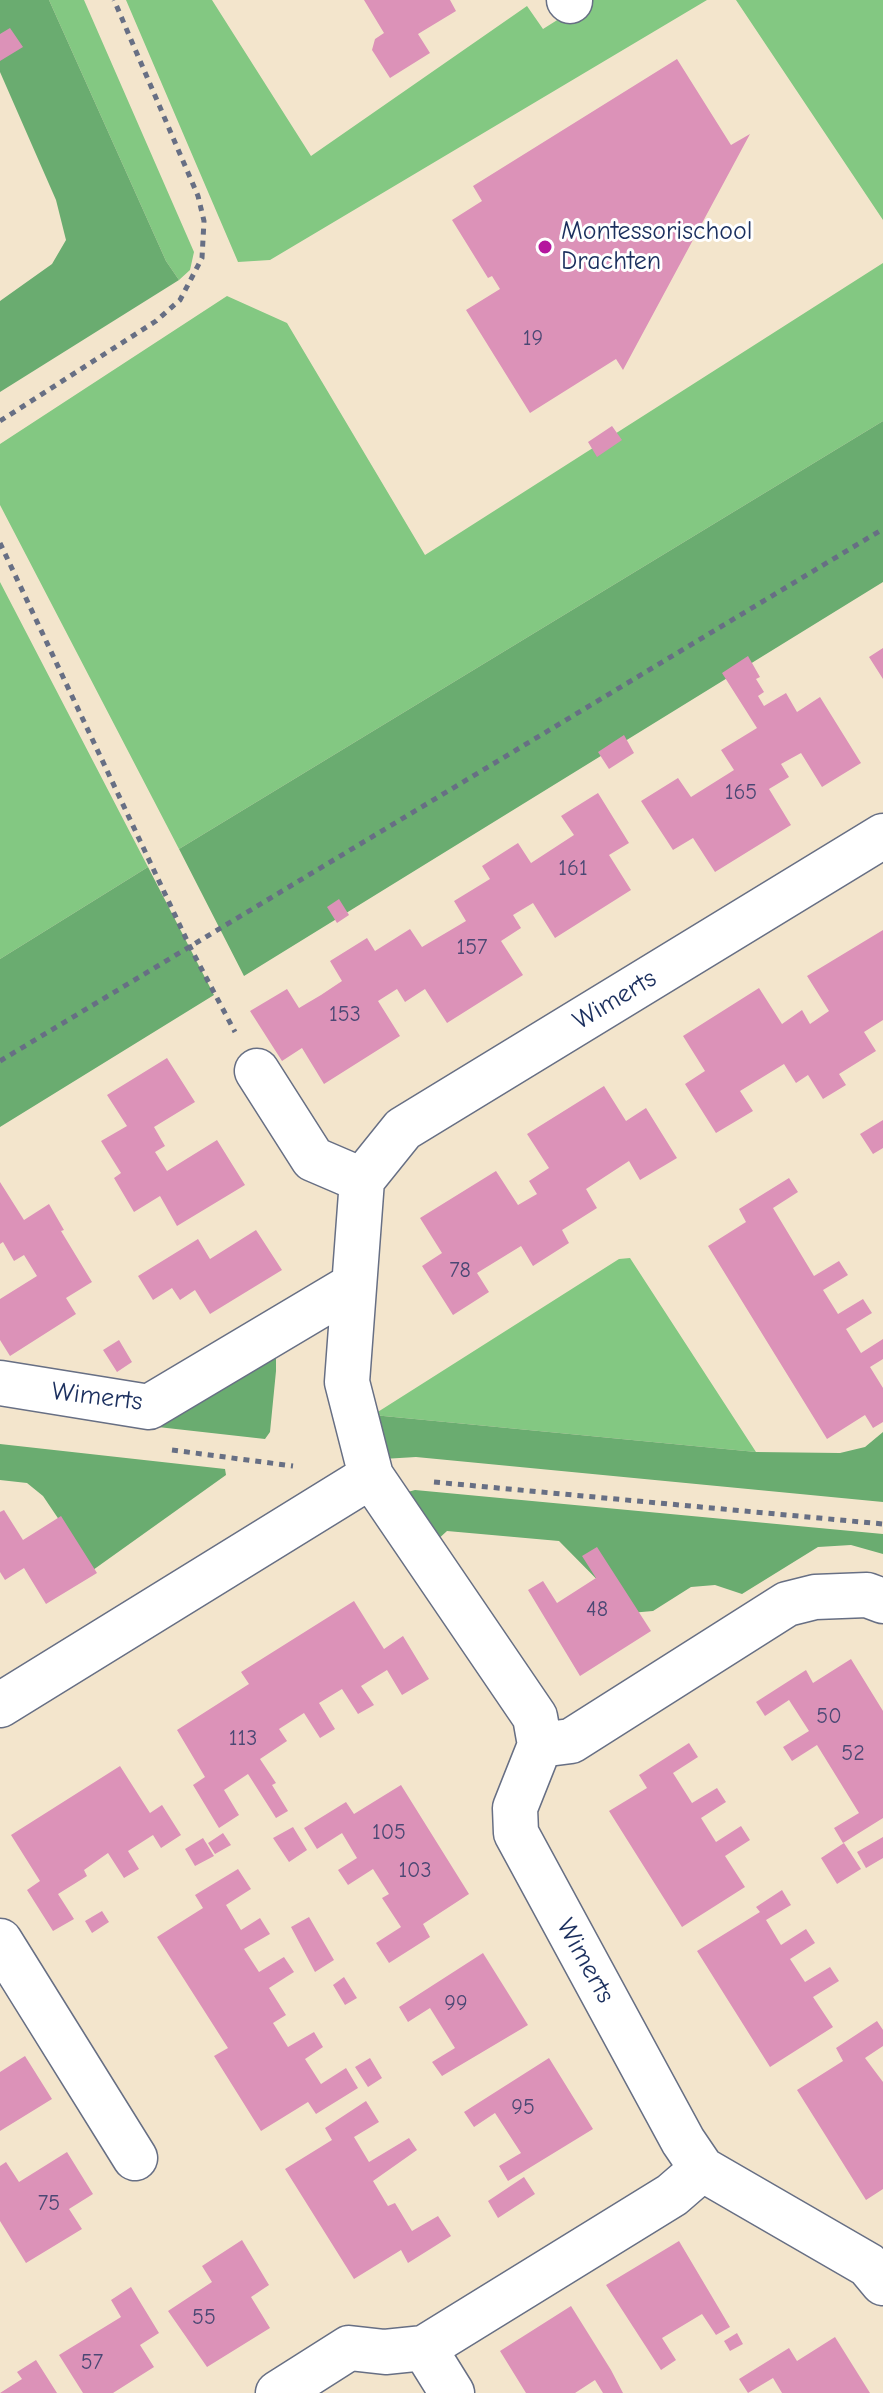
<!DOCTYPE html>
<html>
<head>
<meta charset="utf-8">
<style>
	body { margin:0 }
	canvas { display:block; background:#f3e5cc }
</style>
</head>
<body>
<canvas width="883" height="2393"></canvas>
<script>
const ctx = document.querySelector('canvas').getContext('2d');
ctx.lineJoin = 'round';
function fill(path, color) {
  ctx.fillStyle = color;
  ctx.fill(path, 'evenodd');
}
function poly(rows) {
  const path = new Path2D();
  for (const r of rows) {
    path.moveTo(r[0], r[1]);
    for (let i = 2; i < r.length; i += 2) path.lineTo(r[i], r[i + 1]);
  }
  return path;
}
function strokePath(path, color, width, dash) {
  ctx.strokeStyle = color;
  ctx.lineWidth = width;
  ctx.lineCap = dash ? 'butt' : 'round';
  ctx.setLineDash(dash || []);
  ctx.stroke(path);
}
function write(font, color, halo, rows, align = 'center') {
  ctx.font = font + ' "Comic Neue",sans-serif';
  ctx.lineWidth = 6;
  ctx.setLineDash([]);
  ctx.textBaseline = 'middle';
  ctx.strokeStyle = halo;
  ctx.fillStyle = color;
  for (const [text, x, y, turn = 0] of rows) {
    ctx.save();
    ctx.translate(x, y);
    ctx.rotate((+turn || 0) * Math.PI / 180);
    ctx.textAlign = isNaN(turn) ? turn : align;
    if (halo) ctx.strokeText(text, 0, 0);
    ctx.fillText(text, 0, 0);
    ctx.restore();
  }
}
fill(poly([
	[49,0,84,0,194,252,190,270,179,280,166,261],
	[126,0,212,0,311,156,527,6,543,29,589,0,707,0,270,260,238,262],
	[736,0,883,0,883,220],
	[883,263,883,421,179,849,0,505,0,444,227,296,287,323,425,555],
	[0,582,148,867,0,959],
	[630,1258,756,1452,373,1415,619,1259]
]), '#83c882');
fill(poly([
	[0,0,49,0,166,261,179,280,0,392,0,301,52,264,66,240,56,200,0,72],
	[883,421,883,582,244,976,179,849],
	[148,867,214,995,0,1127,0,959],
	[276,1345,276,1371,270,1432,265,1439,149,1426],
	[373,1415,756,1452,840,1453,865,1447,883,1432,883,1502,416,1457,383,1459],
	[0,1444,225,1469,226,1475,93,1570,43,1496,27,1483,0,1480],
	[415,1490,883,1534,883,1554,851,1545,818,1547,742,1594,715,1585,691,1587,653,1611,630,1613,559,1541,447,1531,435,1542,404,1493]
]), '#6aac70');
fill(poly([
	[364,0,450,0,456,11,418,34,430,53,390,78,372,50,375,39,384,33],
	[10,28,23,47,0,61,0,34],
	[677,59,731,145,750,134,623,370,616,359,530,413,466,310,500,289,492,276,488,278,452,220,482,201,473,186],
	[612,426,622,440,597,457,588,442],
	[883,648,883,679,869,657],
	[748,656,760,677,756,679,764,692,758,696,764,706,786,693,797,712,820,697,861,763,822,787,801,753,781,764,789,777,769,789,791,825,715,872,693,838,673,850,641,801,678,778,691,797,734,770,721,750,757,728,722,673],
	[624,735,634,753,609,769,598,752],
	[598,793,629,843,609,855,631,890,555,938,533,903,513,915,521,928,501,941,523,975,447,1023,425,989,405,1002,397,989,378,1001,400,1036,324,1084,302,1048,282,1061,250,1011,287,989,299,1008,321,995,342,981,330,961,367,938,375,951,410,929,422,947,466,921,454,901,490,879,482,866,518,843,531,863,574,835,561,816],
	[339,899,349,915,337,923,327,907],
	[883,930,883,1020,864,1032,876,1051,839,1074,846,1085,823,1099,808,1075,796,1083,784,1064,740,1091,753,1111,716,1133,685,1084,705,1071,683,1036,759,988,782,1024,802,1010,810,1024,829,1011,807,976],
	[167,1058,195,1102,154,1127,165,1146,155,1152,167,1171,217,1140,245,1185,177,1226,160,1196,134,1212,114,1178,121,1173,101,1141,127,1126,107,1095],
	[604,1086,626,1121,646,1108,677,1158,640,1180,629,1161,586,1189,597,1208,562,1230,569,1243,533,1266,521,1246,477,1273,489,1292,453,1315,422,1266,442,1253,420,1218,496,1171,518,1205,537,1194,529,1181,549,1168,527,1134],
	[883,1120,883,1148,873,1154,860,1134],
	[789,1178,798,1192,773,1208,814,1276,839,1261,848,1275,823,1290,838,1314,863,1299,872,1313,846,1329,861,1353,883,1339,883,1359,870,1367,883,1388,883,1422,873,1428,865,1415,827,1439,708,1246,746,1222,739,1209],
	[0,1182,24,1220,49,1204,64,1230,61,1231,92,1282,66,1298,76,1314,10,1356,0,1340,0,1299,37,1276,24,1255,14,1261,3,1242,0,1244],
	[256,1230,282,1270,210,1314,195,1290,180,1300,172,1288,153,1300,138,1276,198,1239,210,1259],
	[119,1340,132,1362,117,1372,103,1350],
	[4,1510,23,1540,61,1516,97,1573,46,1604,24,1568,5,1580,0,1572,0,1512],
	[597,1547,651,1631,580,1676,528,1590,543,1581,557,1603,596,1578,582,1556],
	[354,1601,384,1649,403,1636,429,1679,402,1695,387,1670,361,1686,374,1705,358,1714,342,1689,319,1703,335,1729,320,1738,304,1713,279,1729,287,1741,260,1759,276,1783,272,1785,288,1811,276,1818,248,1774,224,1790,239,1815,219,1828,193,1785,205,1777,177,1730,249,1684,241,1672],
	[851,1659,883,1711,883,1818,843,1843,834,1828,859,1813,817,1745,792,1761,783,1747,809,1731,789,1700,765,1716,756,1702,806,1670,813,1683],
	[689,1743,698,1757,673,1773,692,1803,717,1788,726,1802,701,1818,716,1842,741,1826,750,1840,725,1856,745,1887,682,1927,609,1811,647,1788,639,1775],
	[120,1766,150,1813,162,1805,181,1835,161,1848,153,1835,128,1851,139,1869,124,1878,108,1853,84,1870,87,1876,58,1894,74,1919,53,1931,27,1890,40,1881,11,1835],
	[401,1785,469,1894,423,1924,430,1937,389,1963,376,1943,401,1927,382,1898,389,1894,373,1869,348,1885,338,1870,357,1858,342,1833,317,1849,304,1828,346,1802,354,1814],
	[293,1827,307,1850,289,1862,273,1838],
	[223,1833,231,1845,215,1854,208,1843],
	[883,1837,883,1858,866,1868,857,1852],
	[203,1838,214,1856,195,1866,185,1849],
	[844,1843,861,1869,837,1884,821,1858],
	[238,1869,251,1889,226,1905,241,1930,260,1918,270,1934,244,1949,259,1972,284,1957,294,1972,269,1988,286,2015,273,2023,288,2047,314,2032,323,2047,305,2059,321,2084,346,2068,358,2088,316,2114,308,2102,261,2131,214,2056,228,2048,157,1937,203,1908,195,1895],
	[782,1890,791,1905,766,1920,781,1945,806,1929,815,1943,790,1959,805,1982,830,1967,839,1981,813,1997,833,2027,770,2067,697,1951,760,1912,756,1907],
	[102,1911,109,1922,92,1933,85,1921],
	[309,1917,334,1960,315,1972,291,1927],
	[483,1953,528,2025,442,2076,432,2062,455,2048,430,2008,408,2022,399,2007],
	[344,1977,357,1998,345,2005,333,1985],
	[877,2021,883,2030,883,2046,865,2058,883,2082,883,2189,866,2200,797,2090,843,2061,836,2048],
	[25,2056,52,2099,0,2131,0,2072],
	[370,2058,382,2078,368,2087,355,2067],
	[549,2058,593,2129,508,2181,499,2166,521,2153,495,2113,474,2127,464,2112],
	[366,2101,379,2122,354,2137,369,2162,409,2138,417,2150,373,2181,388,2206,395,2203,412,2231,438,2216,451,2236,408,2263,401,2250,354,2279,285,2169,332,2140,325,2128],
	[67,2152,93,2194,69,2209,82,2229,26,2263,0,2221,0,2166,6,2162,19,2182],
	[524,2177,535,2194,498,2218,488,2201],
	[242,2240,269,2285,251,2297,270,2328,207,2367,168,2311,212,2282,202,2266],
	[679,2241,730,2327,716,2335,702,2314,662,2338,676,2360,661,2370,606,2285],
	[131,2287,159,2333,140,2345,154,2367,113,2393,83,2393,59,2355,121,2317,111,2300],
	[571,2306,611,2370,623,2393,603,2393,595,2380,575,2393,526,2393,500,2351],
	[737,2333,743,2344,730,2351,724,2341],
	[835,2337,870,2393,782,2393,773,2378,748,2393,739,2379,789,2348,797,2361],
	[36,2360,57,2393,0,2393,22,2379,17,2372]
]), '#dc92b8');
const minor = poly([
	[569,0,570,1],
	[257,1071,313,1159,362,1180],
	[0,1383,149,1407,354,1285],
	[371,1476,535,1717,540,1745,515,1808,516,1833,683,2141,702,2169,868,2265,883,2283],
	[0,1705,371,1476,347,1382,362,1180,403,1129,883,836],
	[540,1745,571,1741,787,1604,815,1597,867,1595,883,1601],
	[0,1941,135,2158],
	[424,2348,452,2393],
	[278,2393,349,2348,385,2352,424,2348,672,2195,702,2169]
]);
strokePath(minor, '#676f84', 47);
strokePath(poly([
	[0,421,156,321,180,300,202,258,204,221,198,196,114,0],
	[0,543,190,947,235,1032],
	[0,1061,883,529],
	[172,1450,293,1466],
	[434,1482,883,1524]
]), '#676f84', 5, [6, 6]);
strokePath(minor, '#fff', 44);
for (const [x, y, r, color] of [
	[545,247,8,"#b5179e"]
]) {
  const dot = new Path2D();
  dot.arc(x, y, r, 0, 2 * Math.PI);
  ctx.fillStyle = color;
  ctx.fill(dot);
  strokePath(dot, '#fff', 3);
}
write('22px', '#4b4874', null, [
	["19",533,339],
	["165",741,793],
	["161",573,869],
	["157",472,948],
	["153",345,1015],
	["78",460,1271],
	["48",597,1610],
	["50",829,1717],
	["113",243,1739],
	["52",853,1754],
	["105",389,1833],
	["103",415,1871],
	["99",456,2004],
	["95",523,2108],
	["75",49,2204],
	["55",204,2318],
	["57",92,2363]
]);
write('26px', '#1b2f5e', '#fff', [
	["Montessorischool",561,232],
	["Drachten",561,262]
], 'left');
write('26px', '#1b2f5e', '#fff', [
	["Wimerts",615,1000,-31],
	["Wimerts",97,1397,7],
	["Wimerts",585,1961,61]
]);
</script>
</body>
</html>
